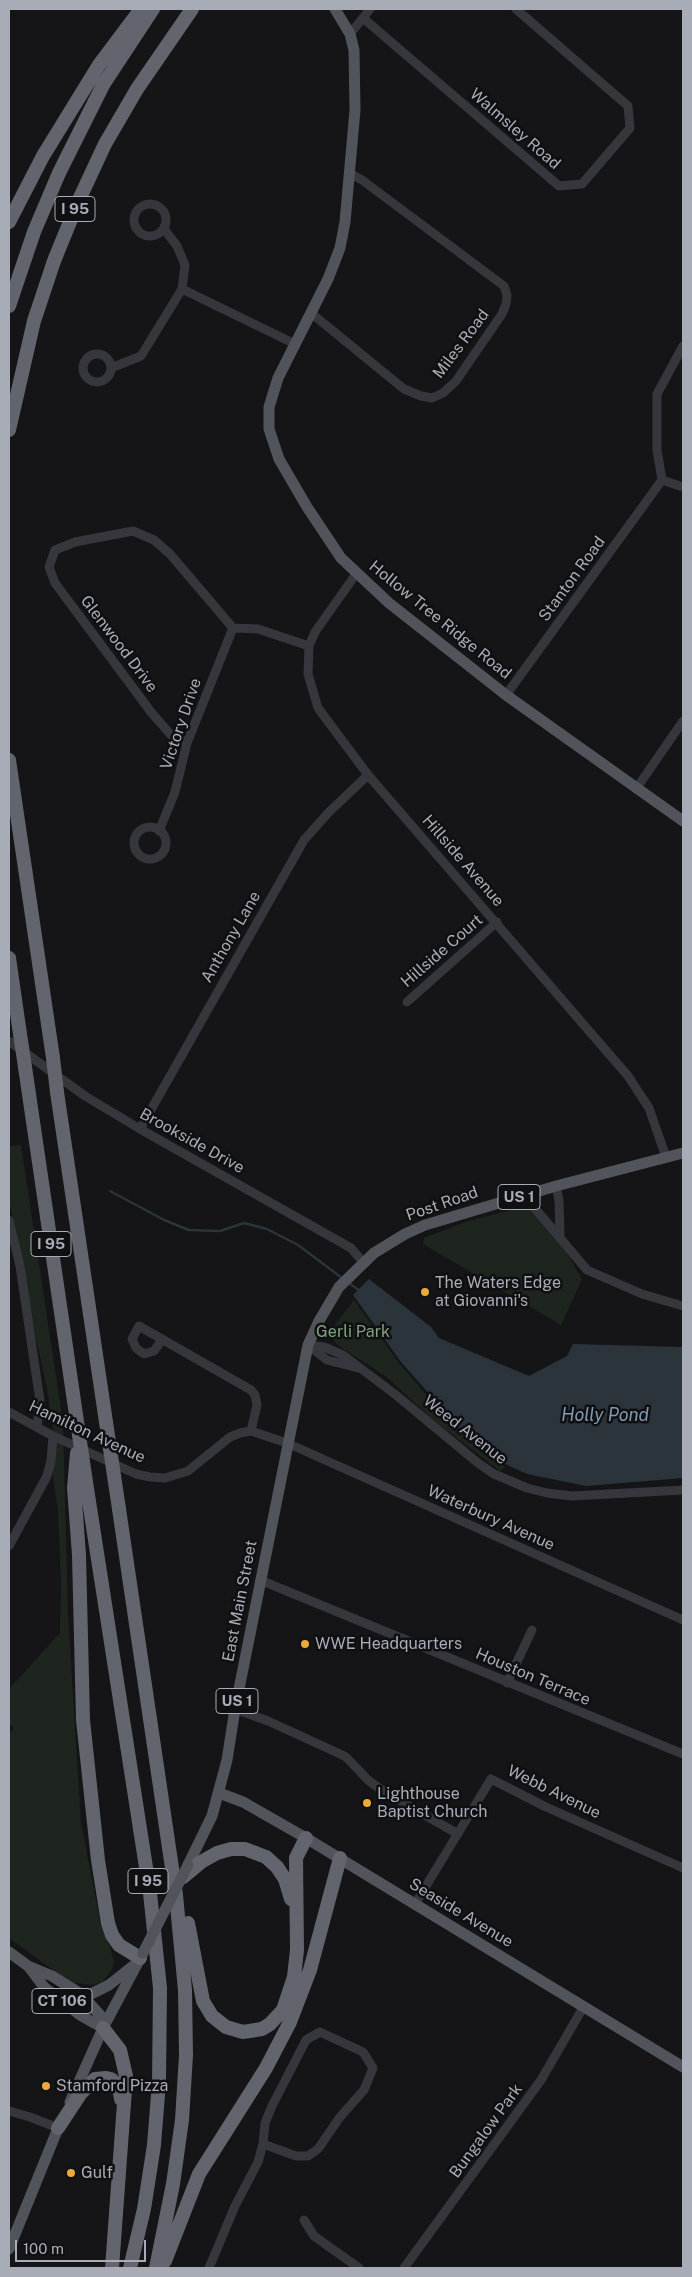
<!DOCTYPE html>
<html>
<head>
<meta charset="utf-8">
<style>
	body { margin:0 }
	#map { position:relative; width:692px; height:2277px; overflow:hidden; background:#151517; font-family:"Public Sans",sans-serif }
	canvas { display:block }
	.frame { position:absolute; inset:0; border:10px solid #a7acb7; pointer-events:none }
	.scale { position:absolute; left:15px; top:2240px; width:131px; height:22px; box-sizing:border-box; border:2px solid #a7acb7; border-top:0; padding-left:6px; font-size:15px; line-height:18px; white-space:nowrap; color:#a7acb7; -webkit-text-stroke:4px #101012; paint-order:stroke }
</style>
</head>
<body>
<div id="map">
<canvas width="692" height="2277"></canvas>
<div class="frame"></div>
<div class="scale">100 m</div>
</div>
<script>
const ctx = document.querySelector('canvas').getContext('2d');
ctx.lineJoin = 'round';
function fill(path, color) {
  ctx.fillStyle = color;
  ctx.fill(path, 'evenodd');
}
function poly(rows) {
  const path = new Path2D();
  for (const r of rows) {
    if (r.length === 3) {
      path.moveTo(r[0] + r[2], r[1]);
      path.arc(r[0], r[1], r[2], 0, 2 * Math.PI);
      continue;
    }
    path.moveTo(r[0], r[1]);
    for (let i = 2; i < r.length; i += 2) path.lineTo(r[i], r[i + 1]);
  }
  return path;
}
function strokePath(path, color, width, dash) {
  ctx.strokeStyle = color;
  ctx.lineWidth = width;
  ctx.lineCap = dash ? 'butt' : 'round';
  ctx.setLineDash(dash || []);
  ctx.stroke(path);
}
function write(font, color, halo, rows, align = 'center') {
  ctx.font = font + ' "Public Sans",sans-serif';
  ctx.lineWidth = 5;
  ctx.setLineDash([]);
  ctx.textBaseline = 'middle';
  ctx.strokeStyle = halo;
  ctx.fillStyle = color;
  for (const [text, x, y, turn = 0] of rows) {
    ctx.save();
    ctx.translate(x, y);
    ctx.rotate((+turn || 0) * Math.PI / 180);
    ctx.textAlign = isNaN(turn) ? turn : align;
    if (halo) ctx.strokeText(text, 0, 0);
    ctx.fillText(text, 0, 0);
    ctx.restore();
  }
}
fill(poly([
	[21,1145,63,1422,68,1614,81,1823,101,1926,110,1946,114,1962,112,1969,106,1978,102,1982,91,1985,75,1983,64,1978,9,1938,9,1734,14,1728,9,1723,9,1689,60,1633,61,1583,58,1511,53,1476,53,1429,47,1388,22,1276,17,1235,9,1201,9,1146],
	[524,1207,533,1210,555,1233,582,1279,561,1325,423,1244,424,1238,468,1221],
	[354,1300,399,1363,442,1413,469,1441,505,1467,500,1471,432,1419,388,1378,336,1344,332,1336,333,1327]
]), '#1d251e');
fill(poly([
	[369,1279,431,1327,439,1338,529,1376,567,1356,573,1344,683,1347,683,1478,586,1486,527,1474,501,1462,469,1439,401,1362,353,1295]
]), '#2b343a');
strokePath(poly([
	[110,1191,164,1220,189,1230,220,1231,244,1223,267,1229,298,1245,342,1278],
	[349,1283,360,1291]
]), '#2b343a', 2.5);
strokePath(poly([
	[363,18,559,186,582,184,630,128,628,106,516,9],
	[350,34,370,9],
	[150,220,16],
	[164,229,177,246,185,265,182,289],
	[311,313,404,389,421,396,432,398,443,393,456,381,502,314,506,304,507,295,504,286,362,180,349,173],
	[97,368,14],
	[111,368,141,356,182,289,295,344],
	[662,480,657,450,657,394,683,346],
	[356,574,315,632,309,646,308,674,318,708,368,775,628,1076,649,1108,666,1157],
	[506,695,662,480,683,487],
	[187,743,171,735,151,712,55,583,49,567,55,550,75,542,133,531,154,540,170,554,233,628,258,629,309,646],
	[636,789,683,721],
	[150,843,16],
	[159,831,175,792,187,743,233,628],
	[407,1002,497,922],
	[9,1041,85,1096,140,1129,351,1248,363,1262],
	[140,1129,304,840,329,812,368,775],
	[556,1186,559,1200,560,1235],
	[527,1195,533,1206,587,1270,642,1294,683,1306],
	[9,1220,20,1266,40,1401,37,1427],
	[162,1340,154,1351,144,1354,136,1348,132,1339,139,1326,251,1390,255,1395,257,1405,251,1431],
	[308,1345,324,1347,343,1355,396,1395,478,1463,494,1474,527,1488,547,1493,572,1496,683,1490],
	[309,1346,327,1360,358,1368],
	[9,1412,53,1436,136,1474,150,1477,165,1478,188,1471,230,1437,240,1433,251,1431,287,1443,683,1620],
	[9,1546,47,1476,51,1461,53,1436],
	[260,1580,683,1754],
	[507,1683,532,1630],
	[235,1709,268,1721,338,1753,346,1757,368,1780,383,1791,458,1834],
	[415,1904,491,1779,546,1807,683,1868],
	[320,2032,363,2052,373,2068,364,2090,340,2117,318,2149,308,2156,296,2156,263,2144,265,2123,272,2106,306,2040,320,2032],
	[9,2111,30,2117,58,2128],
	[304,2220,314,2236,359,2268],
	[209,2268,235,2206,258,2162,263,2144],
	[404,2268,541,2080,584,2006]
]), '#36373c', 9);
strokePath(poly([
	[335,9,350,34,354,50,355,110,345,222,340,248,328,279,278,378,269,407,269,429,279,459,307,507,341,558,389,603,506,695,683,821],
	[219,1793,243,1802,306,1838,683,2067],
	[188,1865,212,1816,227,1760,235,1709,308,1345,319,1321,339,1287,374,1253,405,1234,425,1225,556,1186,683,1153],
	[9,1952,28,1966,52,1976,81,1994,100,2015,103,2028],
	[29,1967,44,1987,80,2015,103,2028],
	[85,1997,109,1985,133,1966],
	[70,2102,103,2028,143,1953],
	[9,2249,61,2121]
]), '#52545b', 11);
strokePath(poly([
	[9,222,43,156,99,65,141,9],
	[9,306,34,232,59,173,103,85,153,9],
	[9,430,34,321,54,261,78,202,105,144,137,89,192,9],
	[9,760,53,1058],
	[9,958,20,1034],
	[25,1067,79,1435],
	[57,1092,106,1422],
	[74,1488,79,1555,83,1720,98,1860,108,1923,112,1935,119,1945,140,1958],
	[88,1495,150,1893,160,1988,159,2082,154,2145,144,2209,130,2268],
	[119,1509,176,1895,185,1990,186,2055,182,2120,173,2184,156,2268],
	[183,1877,201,1862,217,1853,231,1849,245,1849,266,1857,277,1867,285,1879,291,1899],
	[188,1923,203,2001,212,2016,226,2027,243,2032,262,2029,270,2024,283,2010,294,1977,297,1950,296,1858,306,1838],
	[103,2028,120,2050,126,2076,112,2268],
	[58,2128,81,2093,95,2079,106,2078,111,2079,119,2087,121,2099],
	[165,2261,199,2174,266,2068,290,2022,310,1970,340,1858]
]), '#62656d', 14);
strokePath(poly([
	[143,1953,188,1865]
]), '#52545b', 11);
strokePath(poly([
	[20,1034,25,1067],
	[53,1058,57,1092],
	[106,1422,119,1509],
	[79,1435,88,1495],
	[74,1488,77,1453]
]), '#62656d', 14);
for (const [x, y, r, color] of [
	[425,1292,5,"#edaa36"],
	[305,1644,5,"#edaa36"],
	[367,1803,5,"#edaa36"],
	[46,2086,5,"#edaa36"],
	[71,2173,5,"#edaa36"]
]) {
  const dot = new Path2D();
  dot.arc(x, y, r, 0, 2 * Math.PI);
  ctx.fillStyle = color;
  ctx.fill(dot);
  strokePath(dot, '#101012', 2);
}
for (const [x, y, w] of [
	[75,209,40],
	[519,1197,42],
	[51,1244,40],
	[237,1701,42],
	[148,1881,40],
	[62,2001,60]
]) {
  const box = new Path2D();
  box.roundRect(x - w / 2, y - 12.5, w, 25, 4);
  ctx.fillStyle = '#101012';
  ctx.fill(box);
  strokePath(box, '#a7acb7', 1);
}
write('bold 15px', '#a7acb7', null, [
	["I 95",75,209],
	["US 1",519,1197],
	["I 95",51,1244],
	["US 1",237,1701],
	["I 95",148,1881],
	["CT 106",62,2001]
]);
write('16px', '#a7acb7', '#101012', [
	["Walmsley Road",515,129,41],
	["Miles Road",461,344,-53],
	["Stanton Road",572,579,-54],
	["Hollow Tree Ridge Road",440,620,39],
	["Glenwood Drive",119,644,53],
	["Victory Drive",181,724,-71],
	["Hillside Avenue",463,861,49],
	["Anthony Lane",231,937,-60],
	["Hillside Court",442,951,-41],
	["Brookside Drive",192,1141,29],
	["Post Road",442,1204,-19],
	["Weed Avenue",465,1430,38],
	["Hamilton Avenue",87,1432,25],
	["Waterbury Avenue",491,1518,24],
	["East Main Street",240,1601,-79],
	["Houston Terrace",533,1677,23],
	["Webb Avenue",554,1792,26],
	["Seaside Avenue",461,1913,31],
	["Bungalow Park",486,2131,-54]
]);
write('16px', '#a7acb7', '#101012', [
	["The Waters Edge",435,1283],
	["at Giovanni's",435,1301],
	["WWE Headquarters",315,1644],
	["Lighthouse",377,1794],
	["Baptist Church",377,1812],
	["Stamford Pizza",56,2086],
	["Gulf",81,2173]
], 'left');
write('16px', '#7fa17f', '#101012', [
	["Gerli Park",353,1332]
]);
write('italic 18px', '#7f9bb1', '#101012', [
	["Holly Pond",605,1415]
]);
</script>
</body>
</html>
